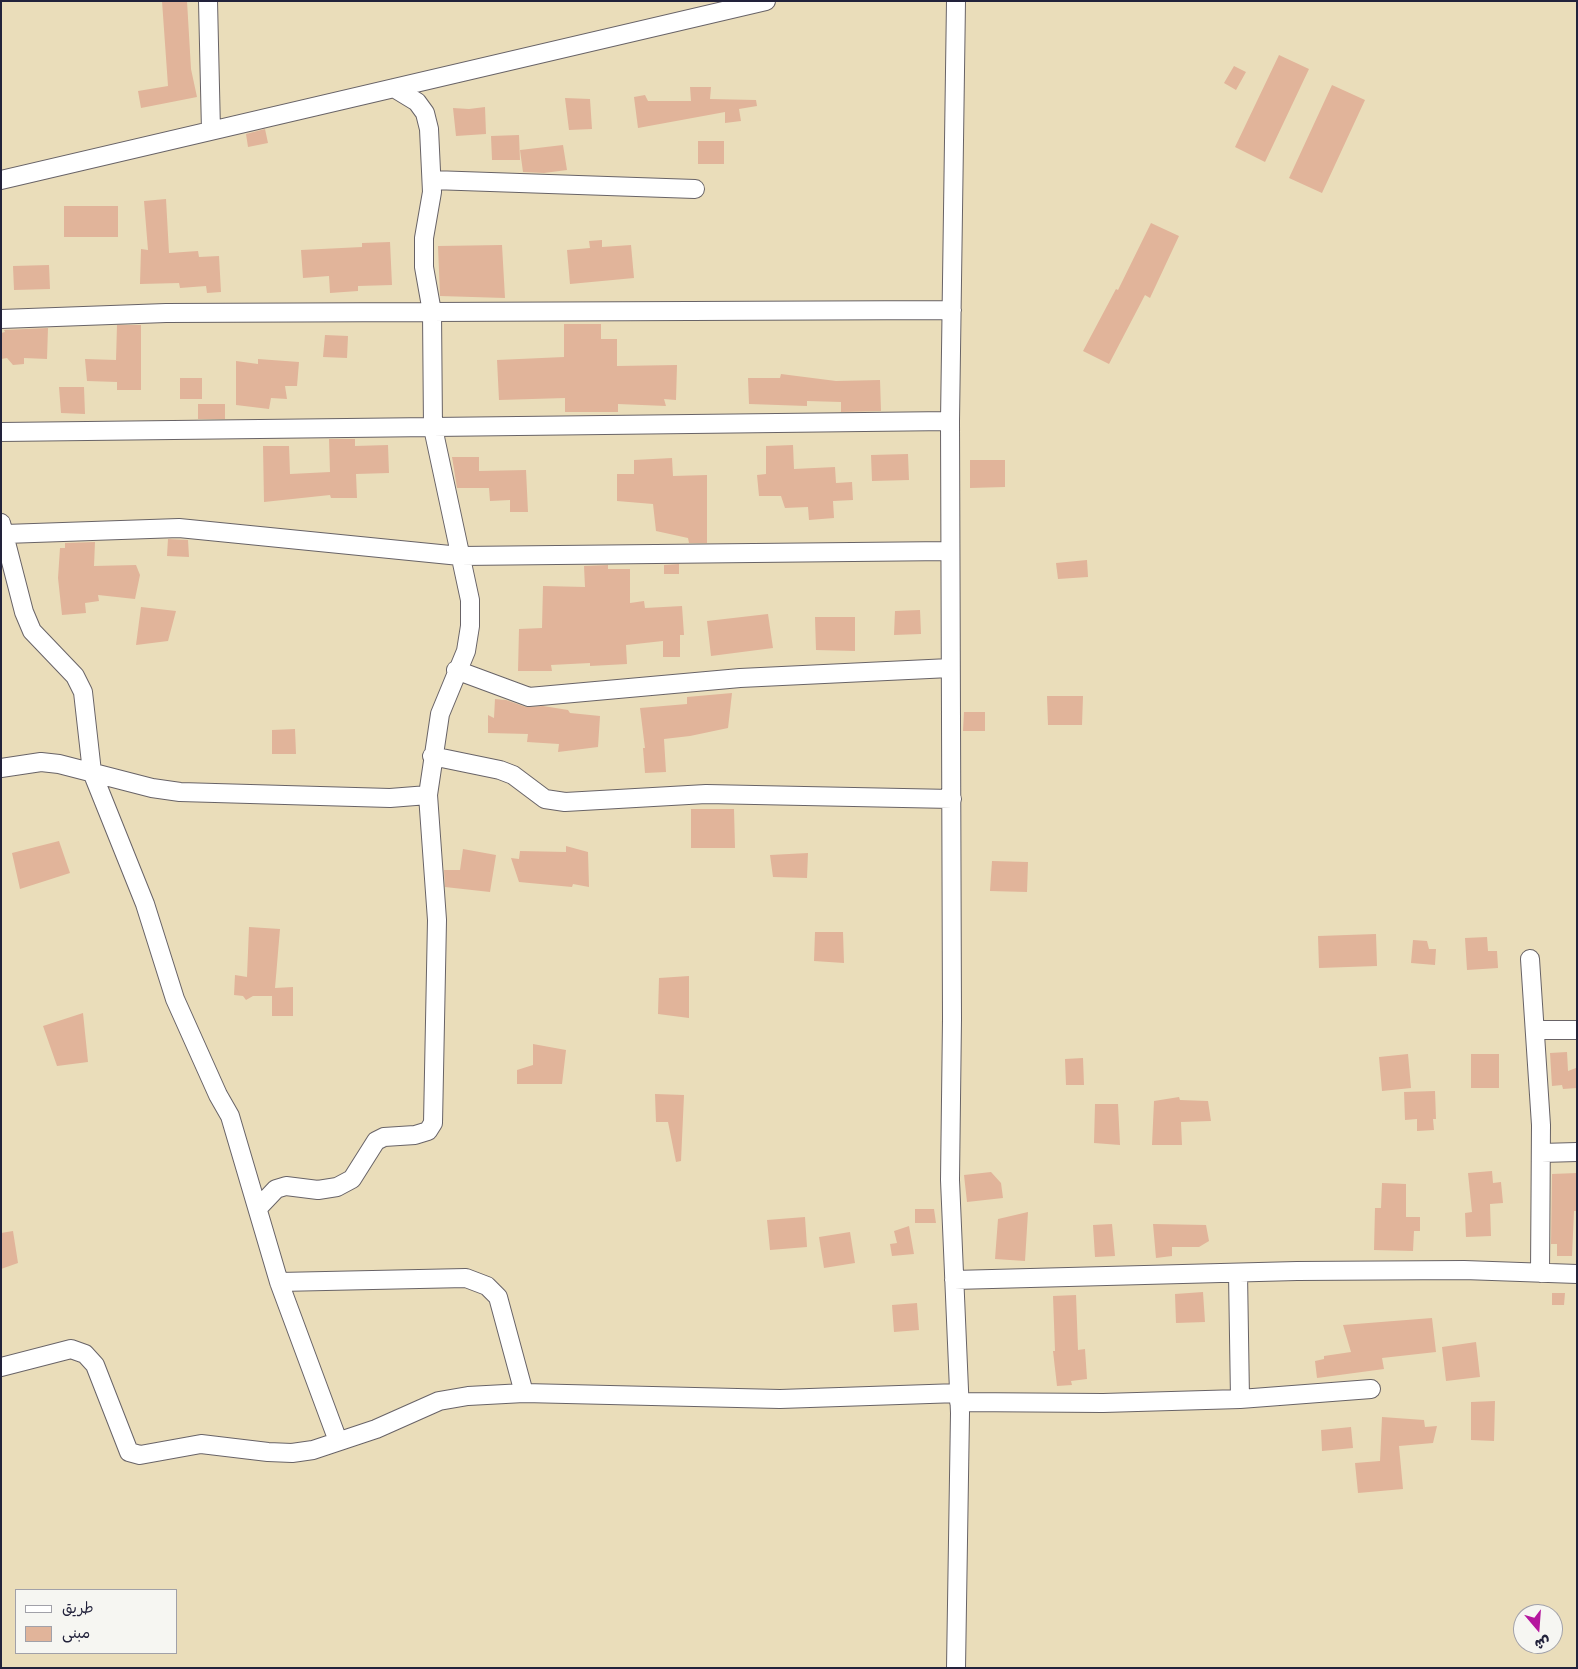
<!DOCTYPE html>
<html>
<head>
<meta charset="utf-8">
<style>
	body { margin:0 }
	#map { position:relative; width:1578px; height:1669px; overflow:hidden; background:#eaddba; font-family:"Balsamiq Sans","Playpen Sans Arabic",sans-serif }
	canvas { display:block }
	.frame { position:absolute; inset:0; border:2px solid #22223b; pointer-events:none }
	.legend { position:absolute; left:15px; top:1589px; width:162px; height:65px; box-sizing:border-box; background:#f6f6f2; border:1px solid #a1a1a9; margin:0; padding:6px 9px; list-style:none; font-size:15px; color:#22223b }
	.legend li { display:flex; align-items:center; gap:10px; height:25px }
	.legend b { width:25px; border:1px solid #a1a1a9 }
	.north { position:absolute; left:1513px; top:1604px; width:50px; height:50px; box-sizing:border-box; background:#f6f6f2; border:1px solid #a1a1a9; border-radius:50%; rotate:162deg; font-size:14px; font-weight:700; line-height:20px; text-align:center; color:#22223b }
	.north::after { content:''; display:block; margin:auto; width:18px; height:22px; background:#b5179e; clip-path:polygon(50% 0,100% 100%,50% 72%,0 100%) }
</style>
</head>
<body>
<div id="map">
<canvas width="1578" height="1669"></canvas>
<div class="frame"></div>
<ul class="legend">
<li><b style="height:6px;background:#fff"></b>طريق</li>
<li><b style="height:14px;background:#e1b49a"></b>مبنى</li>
</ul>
<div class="north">ش</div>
</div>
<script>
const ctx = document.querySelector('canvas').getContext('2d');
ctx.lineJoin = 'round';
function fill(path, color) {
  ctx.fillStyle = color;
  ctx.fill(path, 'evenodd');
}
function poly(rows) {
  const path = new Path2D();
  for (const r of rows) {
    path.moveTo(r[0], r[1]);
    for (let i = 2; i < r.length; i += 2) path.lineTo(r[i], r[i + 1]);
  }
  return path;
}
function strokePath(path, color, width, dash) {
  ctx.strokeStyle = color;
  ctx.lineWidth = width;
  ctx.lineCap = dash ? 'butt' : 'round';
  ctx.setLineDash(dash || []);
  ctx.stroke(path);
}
fill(poly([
	[162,1,187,1,191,69,197,97,141,108,138,91,168,86],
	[1279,55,1309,69,1265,162,1235,147],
	[1234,66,1246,72,1236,90,1224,83],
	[1332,85,1365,100,1322,193,1289,178],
	[690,87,711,87,710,99,756,100,757,106,739,109,741,121,725,123,725,112,638,128,634,97,645,95,648,101,691,101],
	[565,98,590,99,592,129,569,130],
	[485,107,486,134,456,136,453,108,469,109],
	[265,129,268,143,248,147,246,134],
	[519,135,520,160,492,160,491,136],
	[698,141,724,141,724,164,698,164],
	[563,145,567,170,544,173,523,172,520,150],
	[166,199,169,253,198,251,199,257,219,256,221,292,207,293,206,286,180,288,179,283,140,284,141,249,148,250,144,201],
	[64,206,118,206,118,237,64,237],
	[1151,223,1179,236,1150,298,1145,295,1109,364,1083,351,1116,289,1118,290],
	[602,240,602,247,631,245,634,278,570,284,567,250,590,248,589,241],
	[390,242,392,285,358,286,358,291,330,293,329,276,303,278,301,250,362,247,362,243],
	[502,245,505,298,440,296,438,246],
	[49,265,50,289,14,290,13,266],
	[564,324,601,324,601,339,617,339,617,366,677,365,676,400,664,399,666,406,618,404,618,412,565,412,565,398,499,400,497,360,564,357],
	[117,325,141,325,141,390,117,390,117,382,87,381,85,359,116,360],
	[48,328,47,359,24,358,24,364,13,365,7,358,1,359,1,333,5,332,4,330],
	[325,335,348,336,347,358,323,357],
	[258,359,299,362,297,386,285,386,287,399,271,398,269,409,236,405,236,361,258,364],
	[781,374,836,381,880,380,881,411,841,412,841,402,807,401,807,406,749,404,748,378,780,378],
	[180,378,202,378,202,399,180,399],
	[59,387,84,387,85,414,61,413],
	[198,404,225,404,225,419,198,419],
	[329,439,355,439,355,446,388,445,389,473,356,474,357,498,331,498,330,495,264,502,263,446,289,446,290,474,330,472],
	[793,445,794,469,835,467,836,483,852,482,853,500,833,501,834,518,809,520,808,507,785,508,781,496,759,496,757,475,766,474,766,446],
	[908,454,909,480,872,481,871,455],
	[452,457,479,457,479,471,526,470,528,512,510,512,510,500,490,501,489,488,457,488],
	[672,458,673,476,707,475,707,543,689,543,688,538,656,531,653,504,617,501,617,474,634,474,634,460],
	[970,460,1005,460,1005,487,970,488],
	[168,539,188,540,189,557,167,556],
	[95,542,94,566,136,565,140,575,135,599,98,595,99,601,85,603,86,613,62,615,58,578,60,548,65,548,65,543],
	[1087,560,1088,577,1058,579,1056,563],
	[679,564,679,574,664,574,664,565],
	[608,565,608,569,630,569,630,603,644,601,645,608,682,606,684,635,680,635,680,657,663,657,663,641,626,645,627,664,590,666,590,663,551,665,552,671,518,671,519,629,542,628,543,586,585,587,584,566],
	[141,607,176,611,168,641,136,645],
	[920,610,921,634,894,635,895,611],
	[768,614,773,648,711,656,707,621],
	[815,617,855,617,855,651,816,650],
	[732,693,728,728,690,736,664,739,666,772,645,773,643,748,645,748,640,708,687,704,687,697],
	[1047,696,1083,696,1082,725,1048,725],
	[495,699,506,700,526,707,543,706,568,710,570,713,600,716,598,747,558,752,559,744,527,742,528,734,488,733,488,715,494,718],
	[964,712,985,712,985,731,963,731],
	[295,729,296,754,272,754,272,730],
	[691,809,734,809,735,848,691,848],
	[59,841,70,873,20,889,12,853],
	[566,846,588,852,589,887,573,884,572,887,519,882,511,858,519,859,520,851,566,852],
	[463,849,496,855,490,892,445,887,444,870,460,870],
	[808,853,807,878,773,877,770,855],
	[992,861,1028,862,1027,892,990,891],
	[249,927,280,929,275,988,293,987,293,1016,272,1016,272,996,253,996,246,1000,243,996,234,995,235,975,247,977],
	[815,932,843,932,844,963,814,961],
	[1376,934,1377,966,1319,968,1318,936],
	[1487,937,1488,951,1497,951,1498,968,1467,970,1465,938],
	[1413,940,1427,941,1429,949,1436,949,1435,965,1411,963],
	[689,976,689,1018,658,1014,659,978],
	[83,1013,88,1062,57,1066,43,1026],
	[533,1044,566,1050,562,1084,517,1084,517,1070,533,1065],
	[1567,1052,1568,1071,1576,1068,1577,1088,1563,1089,1562,1085,1552,1086,1550,1053],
	[1408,1054,1411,1088,1382,1091,1379,1057],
	[1471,1054,1499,1054,1499,1088,1471,1088],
	[1083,1058,1084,1085,1066,1085,1065,1059],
	[1435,1091,1436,1119,1433,1119,1434,1130,1417,1131,1417,1119,1405,1120,1404,1092],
	[655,1094,684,1095,681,1161,676,1162,668,1122,656,1122],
	[1179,1097,1180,1100,1208,1101,1211,1121,1181,1122,1182,1145,1152,1145,1154,1101],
	[1095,1104,1118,1104,1120,1145,1094,1143],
	[1492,1171,1493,1183,1501,1182,1503,1203,1490,1204,1491,1236,1466,1237,1465,1213,1472,1212,1468,1173],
	[991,1172,1001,1183,1003,1198,967,1202,964,1175],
	[1577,1173,1577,1211,1574,1211,1572,1256,1557,1256,1557,1244,1551,1244,1552,1174],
	[1382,1183,1406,1184,1406,1217,1420,1217,1420,1231,1414,1231,1413,1251,1374,1250,1375,1208,1381,1208],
	[915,1209,934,1209,936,1223,915,1223],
	[1028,1212,1025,1261,995,1259,998,1219],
	[805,1217,807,1247,770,1250,767,1220],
	[1112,1224,1115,1256,1095,1257,1093,1225],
	[1153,1224,1206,1225,1209,1241,1199,1247,1172,1247,1172,1256,1156,1258],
	[909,1226,914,1254,892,1256,890,1244,897,1243,894,1231],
	[13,1231,18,1263,1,1269,1,1233],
	[850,1232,855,1263,824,1268,819,1237],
	[1203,1292,1205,1322,1176,1323,1175,1294],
	[1552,1293,1565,1293,1564,1305,1552,1305],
	[1076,1295,1078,1350,1085,1349,1087,1379,1071,1381,1072,1385,1057,1386,1053,1351,1055,1351,1053,1296],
	[917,1303,919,1330,894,1332,892,1305],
	[1432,1318,1436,1352,1382,1358,1384,1369,1317,1378,1315,1361,1324,1359,1324,1356,1351,1352,1343,1325],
	[1476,1342,1480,1377,1446,1381,1442,1347],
	[1495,1401,1494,1441,1471,1440,1471,1402],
	[1382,1417,1424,1420,1425,1427,1437,1426,1433,1443,1399,1446,1403,1489,1358,1493,1355,1463,1380,1461],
	[1351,1427,1353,1448,1322,1451,1321,1430]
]), '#e1b49a');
const minor = poly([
	[208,1,211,131],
	[956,1,950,421,952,1019,950,1180,960,1413,956,1668],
	[1,180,766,1],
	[432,180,695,189],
	[1,319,166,313,952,310],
	[1,432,950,421],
	[1,523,24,612,32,631,75,676,83,692,92,772,145,904,175,999,218,1095,230,1116,279,1282,338,1441],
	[5,534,179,528,460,556,950,551],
	[456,670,529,697,740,678,950,668],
	[432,756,500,770,513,775,545,799,565,802,706,794,952,799],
	[1,768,41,762,59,764,152,788,180,792,390,798,428,795,440,714,466,651,470,626,470,600,433,428,432,312,424,267,424,238,432,192,429,129,425,113,417,102,394,88],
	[1530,959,1541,1125,1540,1273],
	[1536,1030,1577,1030],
	[1541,1153,1577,1152],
	[258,1208,276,1189,286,1186,318,1190,337,1187,352,1179,376,1141,384,1137,415,1135,428,1131,433,1123,437,920,428,795],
	[1238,1273,1240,1399],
	[954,1280,1297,1271,1464,1270,1577,1274],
	[279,1282,466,1278,487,1286,498,1297,524,1393],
	[1,1367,71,1349,85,1354,95,1365,129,1452,140,1455,201,1444,268,1452,292,1453,313,1450,376,1429,439,1401,468,1396,524,1393,780,1399,959,1393],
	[959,1402,1103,1403,1240,1399,1371,1389]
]);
strokePath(minor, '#686367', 20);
strokePath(minor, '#fff', 18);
</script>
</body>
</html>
